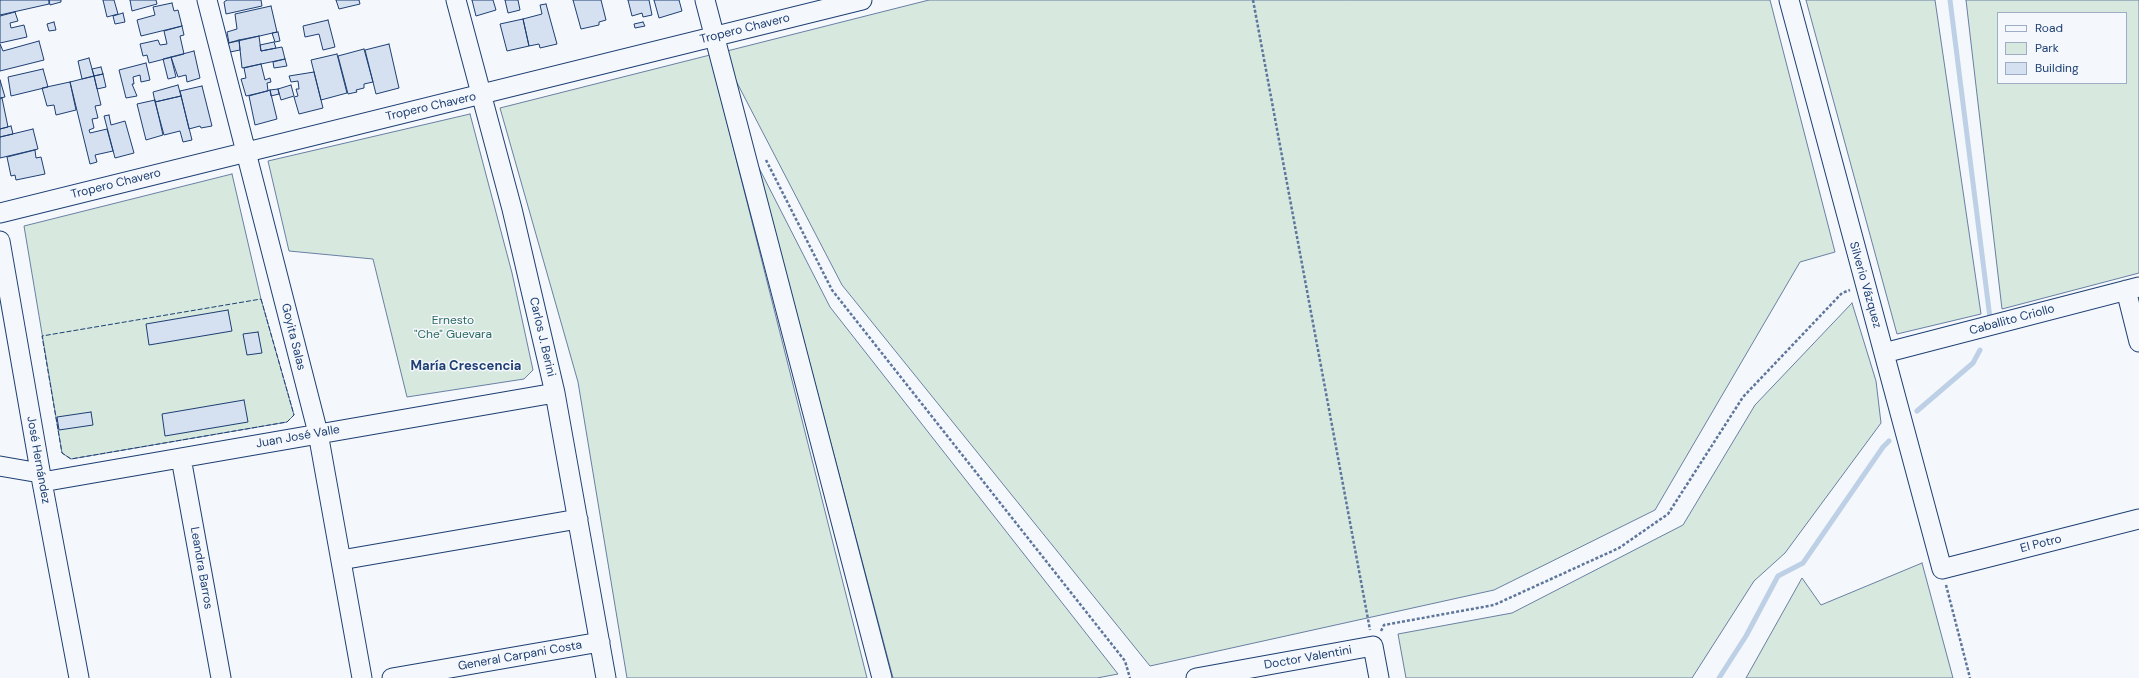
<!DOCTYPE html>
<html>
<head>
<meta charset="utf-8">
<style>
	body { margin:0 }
	#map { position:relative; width:2139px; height:678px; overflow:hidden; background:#f4f7fb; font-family:"DM Sans",sans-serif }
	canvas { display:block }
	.legend { position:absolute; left:1997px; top:12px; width:130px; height:72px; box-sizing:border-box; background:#f4f7fb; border:1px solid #9eadc5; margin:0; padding:5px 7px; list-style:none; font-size:12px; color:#1d3f73 }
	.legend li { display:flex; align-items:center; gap:8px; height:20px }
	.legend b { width:20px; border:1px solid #9eadc5 }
</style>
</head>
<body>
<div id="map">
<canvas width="2139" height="678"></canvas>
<ul class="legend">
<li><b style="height:5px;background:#f4f7fb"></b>Road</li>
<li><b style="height:11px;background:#d7e8df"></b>Park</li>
<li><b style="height:11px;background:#d5e0f0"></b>Building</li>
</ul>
</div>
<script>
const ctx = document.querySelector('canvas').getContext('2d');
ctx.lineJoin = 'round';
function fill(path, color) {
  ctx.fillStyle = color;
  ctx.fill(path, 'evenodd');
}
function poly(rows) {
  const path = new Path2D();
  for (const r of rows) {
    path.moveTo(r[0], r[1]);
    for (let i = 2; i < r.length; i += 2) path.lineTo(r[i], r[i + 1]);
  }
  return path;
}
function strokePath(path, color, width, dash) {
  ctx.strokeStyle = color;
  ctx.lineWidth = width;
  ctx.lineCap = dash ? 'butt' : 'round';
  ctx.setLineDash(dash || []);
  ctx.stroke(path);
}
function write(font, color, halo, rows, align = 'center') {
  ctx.font = font + ' "DM Sans",sans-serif';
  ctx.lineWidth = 3;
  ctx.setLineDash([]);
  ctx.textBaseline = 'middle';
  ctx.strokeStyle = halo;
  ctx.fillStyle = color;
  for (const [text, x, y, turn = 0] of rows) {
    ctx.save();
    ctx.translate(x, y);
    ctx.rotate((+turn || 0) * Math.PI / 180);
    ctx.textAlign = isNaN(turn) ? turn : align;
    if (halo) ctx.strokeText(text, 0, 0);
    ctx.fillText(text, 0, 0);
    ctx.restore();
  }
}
const green = poly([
	[929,0,1770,0,1835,252,1800,262,1655,510,1494,590,1150,666,842,285,734,77,727,51,929,0],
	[1806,0,1935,0,1981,314,1897,334,1806,0],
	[1966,0,2139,0,2139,273,2002,309,1966,0],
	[1998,13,2126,13,2126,83,1998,83,1998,13],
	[710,55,867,678,627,678,578,382,500,108,710,55],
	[470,114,512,273,533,370,524,379,407,397,373,259,289,251,268,161,470,114],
	[757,164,830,307,1118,674,1097,678,893,678,757,164],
	[232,174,261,299,294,415,287,422,71,459,62,453,24,226,232,174],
	[1852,303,1876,381,1881,423,1785,553,1754,581,1692,678,1406,678,1398,634,1512,613,1683,525,1755,405,1852,303],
	[1922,563,1953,678,1746,678,1802,578,1821,605,1922,563]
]);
fill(green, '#d7e8df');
strokePath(green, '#687fa3', 1);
strokePath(poly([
	[1950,0,1990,318],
	[1917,411,1973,363,1980,350],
	[1719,678,1746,636,1778,576,1803,563,1883,447,1889,441]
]), '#bed0e5', 5);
const building = poly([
	[0,0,49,0,49,4,0,15,0,0],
	[49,0,61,0,61,2,50,5,49,0],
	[103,0,114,0,118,14,107,17,103,0],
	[130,0,156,0,157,4,132,11,130,0],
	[227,0,261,0,262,6,226,14,224,2,227,0],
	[336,0,359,0,360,4,339,9,336,0],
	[472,0,493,0,496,10,476,16,472,0],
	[505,0,518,0,520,10,508,13,505,0],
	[573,0,601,0,606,20,599,22,599,25,581,29,573,0],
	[628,0,649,0,652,15,643,17,642,13,632,16,628,0],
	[654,0,679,0,682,11,659,18,654,0],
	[172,3,174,11,178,10,182,26,141,36,137,20,155,15,153,7,172,3],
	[546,4,557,44,540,48,539,44,529,46,523,19,542,14,540,5,546,4],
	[271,6,277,32,229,43,227,32,237,29,235,14,271,6],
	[15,12,18,21,10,23,11,28,24,25,27,37,0,43,0,16,15,12],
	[123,13,125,22,115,24,113,16,123,13],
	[523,19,529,46,507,51,500,24,523,19],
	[328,20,335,47,323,50,319,34,305,37,303,26,328,20],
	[54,22,56,30,49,31,47,24,54,22],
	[643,22,645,26,635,28,634,24,643,22],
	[182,26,184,35,180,36,184,54,149,63,147,55,143,56,140,44,158,40,160,45,167,44,164,31,182,26],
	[278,32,280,41,275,42,272,33,278,32],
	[259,36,261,51,282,47,285,59,242,68,239,40,259,36],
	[239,40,240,50,230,52,228,43,239,40],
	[39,41,44,60,0,71,0,44,3,51,39,41],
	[274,42,276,48,261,51,260,45,274,42],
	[389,44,399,88,376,94,365,50,389,44],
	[364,49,373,82,364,84,364,88,356,90,357,92,348,94,338,56,364,49],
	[194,51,200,78,187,82,186,75,178,77,171,57,194,51],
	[337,54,347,93,321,100,311,60,337,54],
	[171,57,176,77,168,79,163,59,171,57],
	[89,58,94,76,82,79,78,61,89,58],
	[285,59,287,66,274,68,273,62,285,59],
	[146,63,150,80,141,82,140,75,133,77,134,84,132,84,137,96,126,98,119,70,146,63],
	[261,64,265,80,270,78,271,82,267,83,268,91,246,96,241,79,246,78,244,68,261,64],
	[101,67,103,74,94,76,92,69,101,67],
	[43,69,48,87,11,96,8,77,43,69],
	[314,72,323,108,299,114,294,97,298,96,296,89,299,89,298,81,291,82,289,76,314,72],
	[103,74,106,87,97,89,94,76,103,74],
	[94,76,101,105,95,106,98,118,92,119,94,128,89,130,90,133,107,129,113,151,95,155,97,162,90,164,70,82,94,76],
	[0,80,5,97,0,98,0,80],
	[70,82,76,110,56,115,54,105,47,106,42,88,70,82],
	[178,85,181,96,155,102,153,92,178,85],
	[291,85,294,96,281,100,278,89,291,85],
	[202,86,212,126,201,128,200,126,189,129,180,91,202,86],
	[278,89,279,94,271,96,270,90,278,89],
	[270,90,277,119,255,125,249,96,270,90],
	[181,96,192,140,183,142,180,131,164,135,155,102,181,96],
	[2,98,8,127,0,129,0,99,2,98],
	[155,100,163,135,146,140,137,104,155,100],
	[109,115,111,125,125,121,134,153,115,158,104,116,109,115],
	[11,126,13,134,0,137,0,129,11,126],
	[33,129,38,149,0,158,0,137,33,129],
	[35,150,36,158,41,157,45,174,16,180,15,175,11,176,7,157,35,150],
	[228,310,232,331,149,345,146,324,228,310],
	[258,332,262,353,247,355,243,334,258,332],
	[244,400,248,422,165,436,162,414,244,400],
	[91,412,93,425,59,430,57,417,91,412]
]);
fill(building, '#d5e0f0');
strokePath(building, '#1d3f73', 1);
const minor = poly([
	[207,0,318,433,362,678],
	[456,0,512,209,555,393,606,678],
	[705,0,882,678],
	[1789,0,1942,569,2139,519],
	[0,213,862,0],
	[0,241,42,482,79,678],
	[2126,290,2139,342],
	[1884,353,2139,287],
	[181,458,221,678],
	[0,466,40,473],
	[42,482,555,393],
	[341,560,578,519],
	[392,678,600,642],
	[1196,678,1373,646,1379,678]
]);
strokePath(minor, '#1d3f73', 21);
strokePath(poly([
	[1253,0,1370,630],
	[766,160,832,290,1125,661,1130,678],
	[1946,585,1970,678],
	[1381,631,1384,625,1494,605,1619,548,1668,514,1743,397,1842,293,1850,290]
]), '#5e769c', 2.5, [3, 2]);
strokePath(minor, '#f4f7fb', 19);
strokePath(poly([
	[261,299,294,415,287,422,71,459,62,453,42,336,261,299]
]), '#1d3f73', 1, [5, 2]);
write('12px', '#1d3f73', '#f4f7fb', [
	["Tropero Chavero",745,29,-14],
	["Tropero Chavero",431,107,-13],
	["Tropero Chavero",116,184,-14],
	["Silverio Vázquez",1865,285,74],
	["Caballito Criollo",2012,320,-15],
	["Goyita Salas",293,337,76],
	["Carlos J. Berini",542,337,77],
	["Juan José Valle",298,437,-10],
	["José Hernández",38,460,80],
	["El Potro",2041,544,-14],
	["Leandra Barros",201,568,80],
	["General Carpani Costa",520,656,-10],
	["Doctor Valentini",1308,658,-10]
]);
write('12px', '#2c6c60', '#f4f7fb', [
	["Ernesto",453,321],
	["\"Che\" Guevara",453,335]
]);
write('bold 13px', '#1d3f73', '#f4f7fb', [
	["María Crescencia",466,367]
]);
</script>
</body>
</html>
